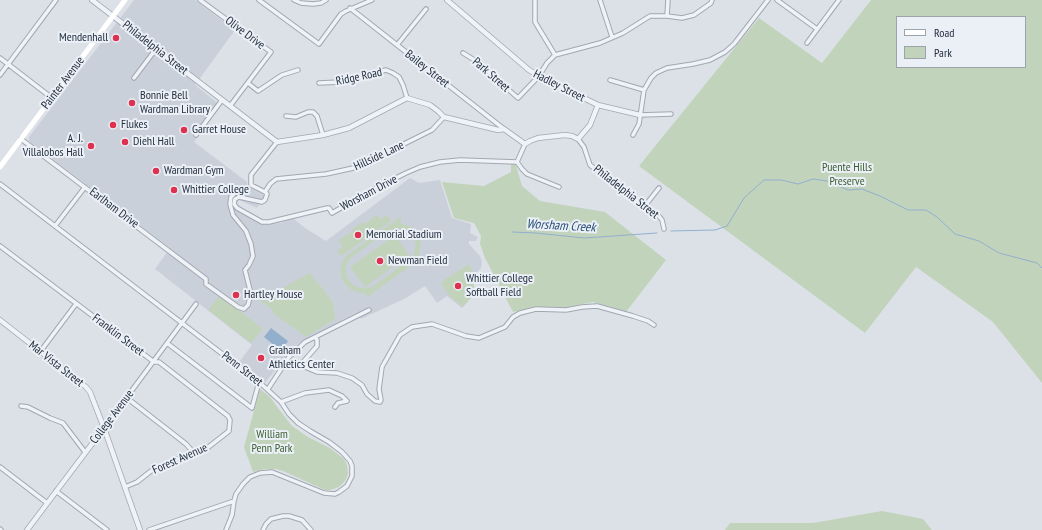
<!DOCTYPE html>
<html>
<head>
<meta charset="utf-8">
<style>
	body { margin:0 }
	#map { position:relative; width:1042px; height:530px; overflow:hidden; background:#dce1e8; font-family:"PT Sans Narrow",sans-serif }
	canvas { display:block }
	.legend { position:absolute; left:896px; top:16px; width:130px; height:52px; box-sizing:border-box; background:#ebf0f6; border:1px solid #9ba3ad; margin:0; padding:5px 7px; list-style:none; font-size:12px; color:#242f40 }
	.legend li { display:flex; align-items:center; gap:8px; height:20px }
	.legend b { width:20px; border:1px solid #9ba3ad }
</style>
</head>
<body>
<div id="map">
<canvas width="1042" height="530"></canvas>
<ul class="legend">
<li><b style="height:5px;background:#fff"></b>Road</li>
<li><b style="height:11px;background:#c2d3bc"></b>Park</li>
</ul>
</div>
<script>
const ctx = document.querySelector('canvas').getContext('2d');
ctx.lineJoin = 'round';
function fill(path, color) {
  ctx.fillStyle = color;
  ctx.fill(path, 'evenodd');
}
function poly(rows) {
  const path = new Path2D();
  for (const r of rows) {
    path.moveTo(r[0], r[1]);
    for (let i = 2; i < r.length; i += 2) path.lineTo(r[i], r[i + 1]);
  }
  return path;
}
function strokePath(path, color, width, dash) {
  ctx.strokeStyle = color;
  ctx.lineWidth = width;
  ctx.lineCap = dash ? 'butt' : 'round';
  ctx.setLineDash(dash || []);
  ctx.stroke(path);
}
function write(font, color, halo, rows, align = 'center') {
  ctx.font = font + ' "PT Sans Narrow",sans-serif';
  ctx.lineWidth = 4;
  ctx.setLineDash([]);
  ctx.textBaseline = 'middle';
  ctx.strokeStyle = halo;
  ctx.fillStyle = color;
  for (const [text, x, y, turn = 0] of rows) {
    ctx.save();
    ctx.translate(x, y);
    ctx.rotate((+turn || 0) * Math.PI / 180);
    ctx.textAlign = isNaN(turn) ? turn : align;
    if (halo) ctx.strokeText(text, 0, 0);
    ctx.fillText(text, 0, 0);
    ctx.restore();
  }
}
fill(poly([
	[134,0,195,0,235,30,195,85,220,105,194,142,247,182,248,187,264,195,264,198,257,208,239,200,234,209,261,224,281,223,293,218,305,228,326,241,410,178,419,183,440,180,452,218,471,224,470,233,478,237,476,241,469,241,469,244,480,256,482,262,481,268,474,275,474,288,468,301,462,308,447,296,437,303,425,286,406,298,361,319,356,313,299,343,291,350,265,383,239,362,252,345,155,269,170,248,29,141,29,137]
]), '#cad0da');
fill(poly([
	[871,0,1042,0,1042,383,993,322,916,267,865,333,639,166,759,18,822,63],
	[897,17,1025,17,1025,67,897,67],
	[511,162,515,162,522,186,540,201,605,212,666,260,626,312,593,302,563,308,534,307,513,312,485,258,480,244,481,236,474,223,454,218,442,182,484,186,511,172],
	[377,215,380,219,387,215,391,221,341,256,337,251,343,246,339,240,353,231,352,229,363,222,364,224],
	[400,217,402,220,400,223,412,227,419,236,421,246,418,258,419,260,367,297,365,293,356,292,350,289,343,281,341,274,341,266,345,257],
	[398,228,409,231,414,238,416,246,413,257,372,287,361,288,353,285,347,278,346,273,346,267,349,259,388,231],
	[395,235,409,255,365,287,350,267],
	[469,264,474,275,474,288,471,298,463,307,449,296,441,283,444,280],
	[309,273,311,274,314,279,326,292,327,295,333,303,335,319,306,337,273,313,273,310,260,301],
	[220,295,263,329,251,343,208,310],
	[260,389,270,397,281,412,292,426,308,437,330,448,344,459,347,465,348,474,345,481,339,487,330,490,325,490,283,471,276,469,264,469,253,472,244,447],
	[882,511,923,519,932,530,725,530,730,523,813,523]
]), '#c2d3bc');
fill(poly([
	[271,328,288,341,281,351,264,337]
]), '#92b0cd');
strokePath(poly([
	[671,231,715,230,727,226,744,198,764,180,781,180,798,184,813,179,827,181,848,190,862,189,880,196,908,210,926,210,937,217,955,234,979,241,999,253,1037,263,1042,268],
	[512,232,536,233,584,238,657,233]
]), '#92b0cd', 1);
const minor = poly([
	[200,0,271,52,230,106],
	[259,0,319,44,341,14,346,11,372,0],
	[294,0,301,3,313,4,321,3,326,0],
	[535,0,535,22,555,55],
	[600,0,612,37],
	[777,0,817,29],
	[350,8,504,129],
	[667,16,668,0],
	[807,43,839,0],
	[397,45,426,9],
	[463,53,476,61,518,98,539,76,547,63,555,55,600,43,623,33,650,16,667,16,682,18,694,15,711,3,712,0],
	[0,58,52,98],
	[0,75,56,0],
	[134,78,156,49],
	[610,80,644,90],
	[248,83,258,91,282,75,298,70],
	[319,83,341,82,386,70,393,73,399,77,403,85,407,98],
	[640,115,671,114],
	[286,116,296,117,308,112,313,112,317,116,323,135],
	[196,135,222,100],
	[633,135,639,124,644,90,651,78,656,73,667,68,693,64,710,60,725,52,734,44,768,0],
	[21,139,206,279,206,284,238,307,244,309,248,305,251,294,245,270,249,265,253,256,251,244,246,231,233,215,230,204,231,197,235,193,240,192,243,197],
	[578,139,584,147,590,165,631,197,658,215,662,220,664,229],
	[517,162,522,169,527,174,559,187],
	[0,184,259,382,281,402,289,414,298,423,310,431,329,442,342,452,350,461,352,466,352,476,347,486,339,492,335,494,324,493,272,472,260,473,250,477,243,484,236,494,234,501,232,515,226,530],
	[265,192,267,194,265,200,262,202,239,197,235,199,234,204,237,208,262,222,269,222,327,208,329,208,332,213,370,191,406,173,420,167,440,162,460,160,517,162,525,144],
	[265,192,270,184,276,179,326,174,358,167,432,130,444,117],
	[265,192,251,185,251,175,277,142],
	[644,207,659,188],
	[55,226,85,187],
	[0,246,154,362,159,362,228,416,230,420,229,431,206,449,193,452,151,471,137,482,125,487],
	[315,337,317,340,317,346,304,361,305,367,317,372,337,373,352,378,362,385,367,394,375,401,380,402,381,400,379,389,382,367,400,335,412,327,432,324,466,336,479,338,505,327,513,317,520,313,536,309,566,310,582,307,597,306,633,316,648,321,654,325],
	[167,343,252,408,259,382],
	[40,352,76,304],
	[268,389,289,357,305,342,369,310],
	[127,398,186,444,193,452],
	[281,402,305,393,329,390,342,396,347,401,338,403,335,407],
	[21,406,28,407,50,418,63,423,85,452],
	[104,428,196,304],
	[0,467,47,503],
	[56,491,107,530],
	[0,529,1,530],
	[149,530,234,501],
	[263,530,266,524,271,519,283,516,289,516,302,520,311,530]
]);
const tertiary = poly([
	[92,0,277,142,323,135,349,128,407,98,430,105,438,111,444,117,498,130,504,129,525,144,530,141,538,138,565,135,572,136,578,139,590,125,598,105],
	[447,0,529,70,539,76,598,105,640,115],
	[0,320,86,387,90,392,104,428,140,530],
	[27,530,104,428]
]);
strokePath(minor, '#a1a8b2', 5.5);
strokePath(tertiary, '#a1a8b2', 6);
strokePath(minor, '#eff2f6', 3.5);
strokePath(tertiary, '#eff2f6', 4.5);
strokePath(poly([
	[0,167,125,0]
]), '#fff', 5);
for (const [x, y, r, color] of [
	[116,38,4,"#dd314f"],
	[132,103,4,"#dd314f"],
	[113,125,4,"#dd314f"],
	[184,130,4,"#dd314f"],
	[125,142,4,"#dd314f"],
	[91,146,4,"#dd314f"],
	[156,171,4,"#dd314f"],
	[174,190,4,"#dd314f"],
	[358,235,4,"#dd314f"],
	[380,261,4,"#dd314f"],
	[458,286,4,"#dd314f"],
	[236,295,4,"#dd314f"],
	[261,358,4,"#dd314f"]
]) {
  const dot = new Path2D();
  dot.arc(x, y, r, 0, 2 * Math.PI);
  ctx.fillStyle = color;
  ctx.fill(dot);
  strokePath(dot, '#ebf0f6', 1.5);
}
write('12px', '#242f40', '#ebf0f6', [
	["Olive Drive",245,33,37],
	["Philadelphia Street",155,48,38],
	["Bailey Street",427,69,38],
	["Park Street",491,75,41],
	["Ridge Road",359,77,-12],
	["Painter Avenue",63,83,-53],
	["Hadley Street",559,86,27],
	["Hillside Lane",379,156,-25],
	["Philadelphia Street",626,192,38],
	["Worsham Drive",369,193,-28],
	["Earlham Drive",114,208,37],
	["Franklin Street",118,335,37],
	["Mar Vista Street",56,364,38],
	["Penn Street",242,369,38],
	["College Avenue",112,417,-53],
	["Forest Avenue",180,459,-24]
]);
write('12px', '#242f40', '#ebf0f6', [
	["Mendenhall",108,38,"right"],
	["Bonnie Bell",140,96],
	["Wardman Library",140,110],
	["Flukes",121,125],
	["Garret House",192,130],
	["A. J.",83,139,"right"],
	["Villalobos Hall",83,153,"right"],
	["Diehl Hall",133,142],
	["Wardman Gym",164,171],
	["Whittier College",182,190],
	["Memorial Stadium",366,235],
	["Newman Field",388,261],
	["Whittier College",466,279],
	["Softball Field",466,293],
	["Hartley House",244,295],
	["Graham",269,351],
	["Athletics Center",269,365]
], 'left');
write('12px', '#3a5d30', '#ebf0f6', [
	["Puente Hills",847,168],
	["Preserve",847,182],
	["William",272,435],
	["Penn Park",272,449]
]);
write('italic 13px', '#2a4f78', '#ebf0f6', [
	["Worsham Creek",561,226,3]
]);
</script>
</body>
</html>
